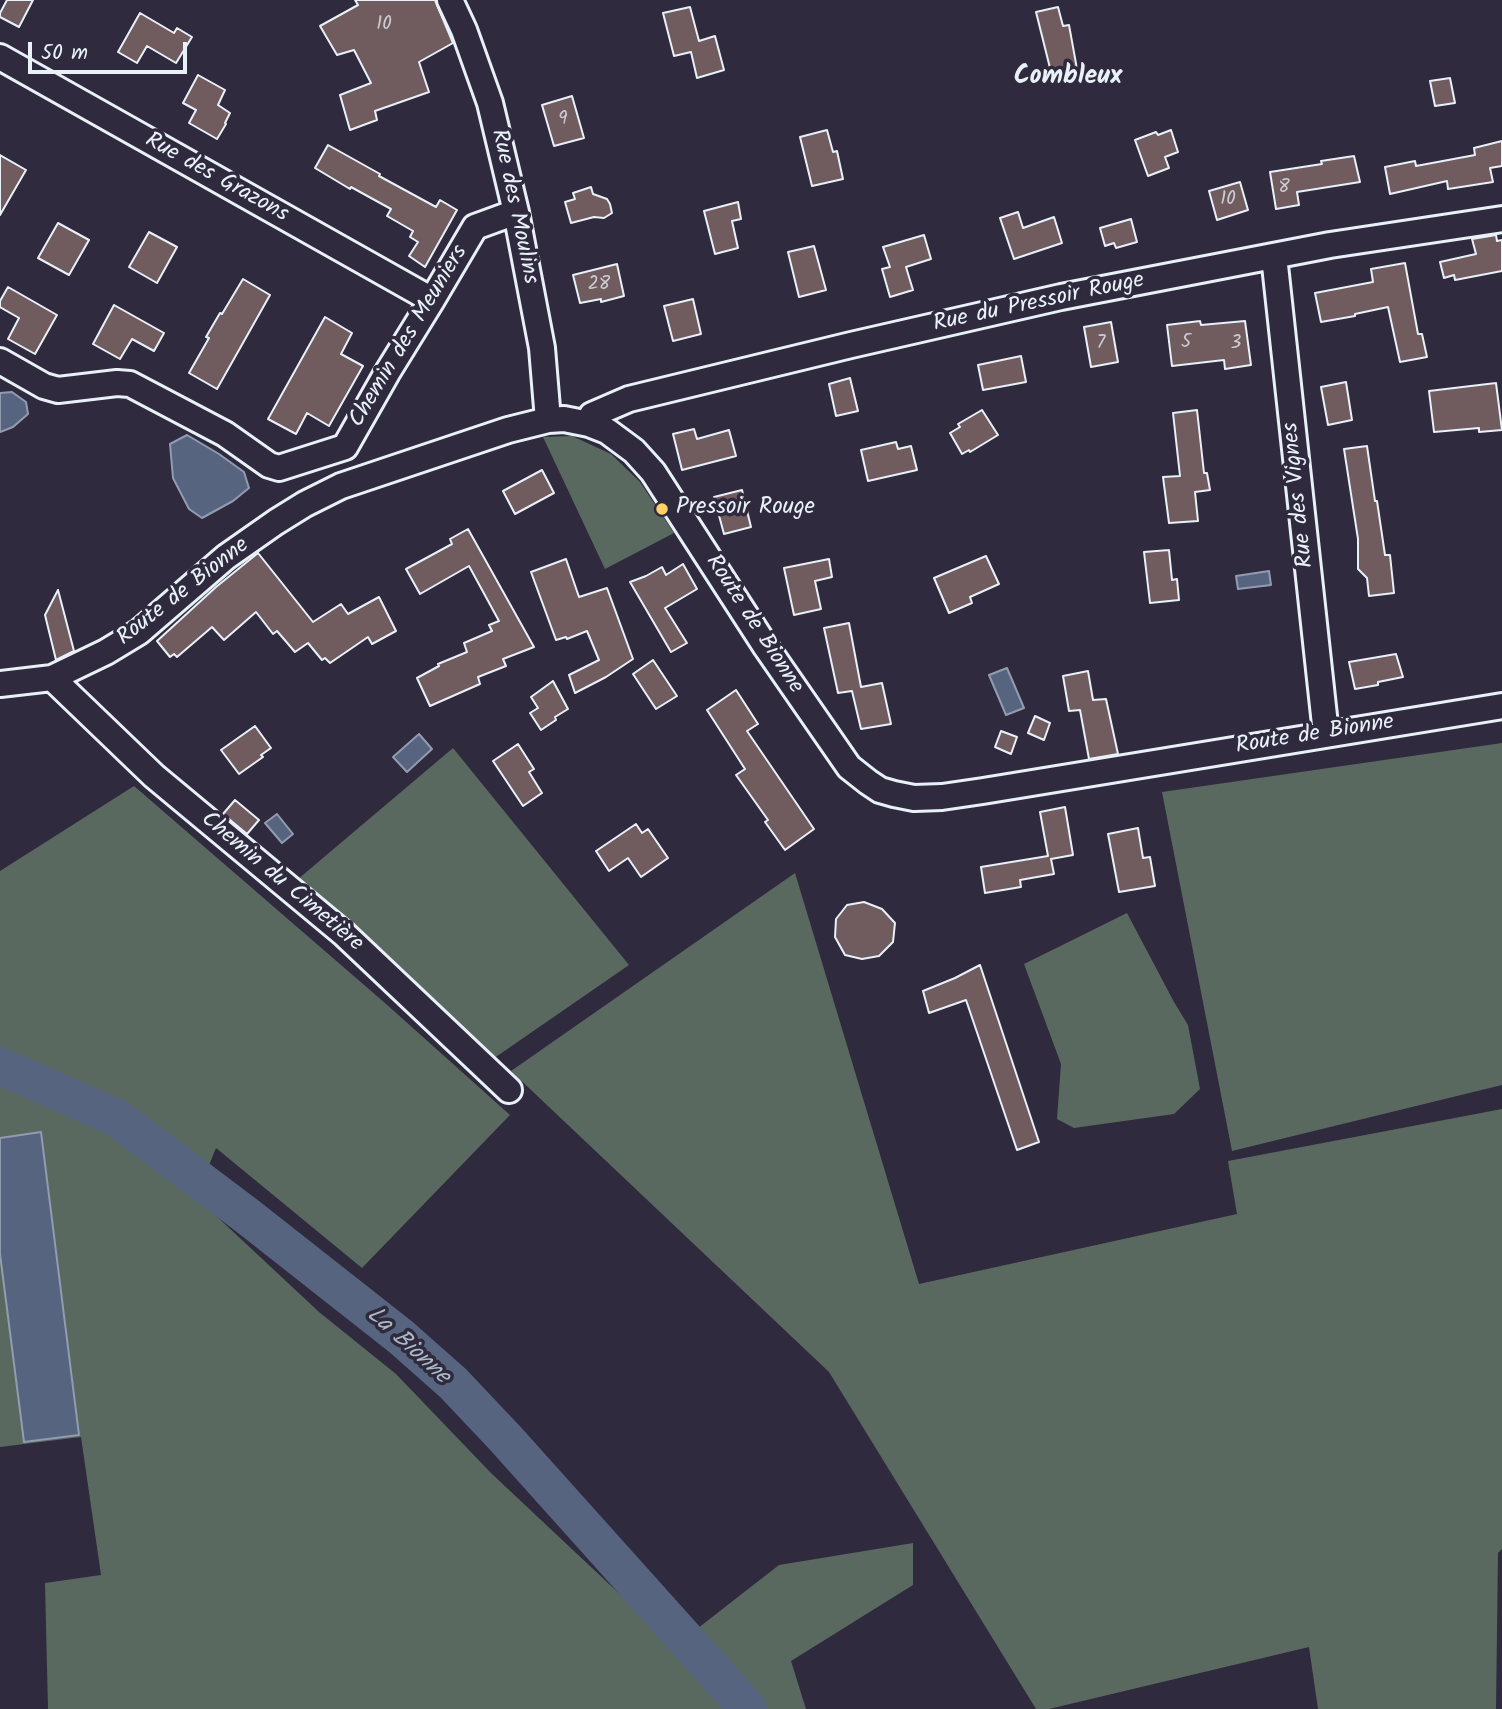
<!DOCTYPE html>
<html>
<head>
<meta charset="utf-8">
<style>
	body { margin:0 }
	#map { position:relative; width:1502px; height:1709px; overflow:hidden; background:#2f2a3d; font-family:Kalam,sans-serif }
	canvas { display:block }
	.scale { position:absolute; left:28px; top:42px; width:159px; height:32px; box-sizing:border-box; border:4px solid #e8f1f8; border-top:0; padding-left:9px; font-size:21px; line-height:24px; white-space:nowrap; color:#e8f1f8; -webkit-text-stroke:5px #2f2a3d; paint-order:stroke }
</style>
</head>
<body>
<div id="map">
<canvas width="1502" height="1709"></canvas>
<div class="scale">50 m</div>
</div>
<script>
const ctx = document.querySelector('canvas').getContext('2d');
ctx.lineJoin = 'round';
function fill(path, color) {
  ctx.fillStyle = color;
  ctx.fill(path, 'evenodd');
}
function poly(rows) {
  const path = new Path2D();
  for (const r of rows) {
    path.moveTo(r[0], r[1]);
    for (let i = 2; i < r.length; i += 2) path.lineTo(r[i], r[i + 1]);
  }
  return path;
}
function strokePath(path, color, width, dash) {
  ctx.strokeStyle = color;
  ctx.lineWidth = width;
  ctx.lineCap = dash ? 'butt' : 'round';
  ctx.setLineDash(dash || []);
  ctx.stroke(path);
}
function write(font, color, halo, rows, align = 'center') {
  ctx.font = font + ' Kalam,sans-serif';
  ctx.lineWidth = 7;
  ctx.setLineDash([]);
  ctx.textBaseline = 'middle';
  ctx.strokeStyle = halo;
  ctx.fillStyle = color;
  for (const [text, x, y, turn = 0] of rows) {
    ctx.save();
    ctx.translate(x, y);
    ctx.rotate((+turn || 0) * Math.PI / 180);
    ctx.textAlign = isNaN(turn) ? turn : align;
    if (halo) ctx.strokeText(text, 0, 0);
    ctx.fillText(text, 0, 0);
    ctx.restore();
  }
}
fill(poly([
	[572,436,611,454,640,482,674,533,605,569,543,437],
	[1502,743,1502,1085,1232,1151,1162,792],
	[453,748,629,965,490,1061,291,885],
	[134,786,385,1003,510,1115,362,1268,216,1148,196,1197,319,1312,396,1374,491,1473,675,1646,779,1565,913,1543,913,1585,791,1661,806,1709,48,1709,45,1583,101,1575,81,1437,0,1447,0,871],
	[795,873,919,1284,1237,1214,1228,1161,1502,1109,1502,1549,1498,1553,1496,1709,1318,1709,1309,1647,1049,1709,1036,1709,829,1372,511,1071],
	[1127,913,1174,1002,1188,1025,1200,1089,1174,1114,1074,1128,1057,1119,1061,1064,1024,964]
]), '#5a695f');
const water = poly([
	[12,392,26,402,28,414,13,427,0,432,0,393,12,392],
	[187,435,219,454,244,472,249,488,233,501,202,518,189,509,173,478,170,444,187,435],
	[1269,571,1271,585,1238,589,1236,576,1269,571],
	[1007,668,1024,708,1006,715,989,675,1007,668],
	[419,734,432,749,407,772,393,757,419,734],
	[277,814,293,834,282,843,265,823,277,814],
	[41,1132,79,1435,24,1442,0,1254,0,1138,41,1132]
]);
fill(water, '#576480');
strokePath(water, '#919cb0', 2);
strokePath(poly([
	[0,1066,117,1118,246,1215,401,1337,453,1383,505,1438,748,1709]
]), '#576480', 38);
const building = poly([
	[7,0,33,0,19,27,0,17,0,13,7,0],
	[355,0,435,0,453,43,419,62,429,92,375,111,377,120,350,130,340,95,371,83,354,50,337,55,320,26,358,5,355,0],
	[690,7,699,41,715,36,724,70,697,78,691,52,674,56,663,13,690,7],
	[1058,7,1063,26,1069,25,1077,69,1052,76,1036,12,1058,7],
	[140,13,174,33,177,28,192,37,176,63,147,46,137,63,118,52,140,13],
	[198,75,225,90,218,105,230,113,225,123,226,124,217,139,189,123,196,110,183,103,198,75],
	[1450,78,1455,103,1435,106,1430,81,1450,78],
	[572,96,584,138,554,146,542,105,572,96],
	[827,130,833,152,837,151,843,179,812,186,800,137,827,130],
	[1171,130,1178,152,1165,157,1169,168,1148,176,1135,140,1156,132,1158,135,1171,130],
	[1502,141,1502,166,1490,168,1493,182,1448,189,1447,181,1390,194,1385,167,1415,161,1416,166,1475,155,1474,148,1502,141],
	[328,145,380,174,379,176,436,207,440,200,457,210,425,267,409,256,418,242,410,237,413,231,387,216,391,209,351,187,350,189,315,168,328,145],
	[0,155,26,170,0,215,0,155],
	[1354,156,1360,182,1297,192,1299,205,1276,209,1270,172,1322,164,1321,161,1354,156],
	[1240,182,1248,210,1217,220,1209,191,1240,182],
	[591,187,593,194,607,199,610,204,612,213,604,218,594,217,571,223,565,202,575,199,573,193,591,187],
	[738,202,741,219,732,221,738,248,715,254,704,211,738,202],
	[1018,212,1023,228,1054,217,1062,243,1014,259,1000,218,1018,212],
	[1131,219,1137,242,1116,248,1114,243,1105,246,1100,228,1131,219],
	[58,223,89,240,69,275,38,258,58,223],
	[149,232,177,247,157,283,129,267,149,232],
	[924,235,931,259,906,267,913,290,890,297,882,269,890,267,883,247,924,235],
	[1496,235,1497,241,1502,240,1502,271,1455,280,1454,275,1444,278,1440,262,1476,254,1472,239,1496,235],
	[814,246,826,290,799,297,788,252,814,246],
	[1405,263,1418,334,1422,334,1427,357,1400,362,1388,307,1355,314,1355,316,1321,322,1315,293,1373,282,1371,269,1405,263],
	[617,264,624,296,601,302,601,299,580,303,573,275,617,264],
	[243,279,270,295,217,389,189,373,209,338,206,337,220,313,222,314,243,279],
	[8,287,57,315,35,354,8,339,19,318,0,307,0,301,8,287],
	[693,299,701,334,673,341,664,306,693,299],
	[114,305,164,333,154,351,132,339,120,359,93,344,114,305],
	[325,317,352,333,341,354,363,366,329,426,307,413,296,434,268,419,325,317],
	[1200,321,1201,325,1245,321,1251,365,1225,369,1224,360,1172,366,1167,325,1200,321],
	[1111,322,1118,362,1091,367,1084,327,1111,322],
	[1021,356,1026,382,983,390,978,365,1021,356],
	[850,378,858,411,836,416,829,384,850,378],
	[1346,382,1352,420,1328,425,1321,387,1346,382],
	[1496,383,1502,430,1479,432,1479,428,1434,432,1429,391,1496,383],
	[982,410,998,435,970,452,969,450,962,454,950,433,960,427,958,424,982,410],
	[1197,410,1204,473,1207,473,1210,490,1195,492,1198,521,1169,523,1163,477,1180,476,1173,413,1197,410],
	[694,429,697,439,729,430,736,456,682,470,673,434,694,429],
	[896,442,898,449,911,446,917,470,868,481,861,450,896,442],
	[1367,446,1375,501,1377,501,1385,555,1390,555,1394,593,1369,596,1367,578,1358,569,1358,539,1344,449,1367,446],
	[542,470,554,493,515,514,503,491,542,470],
	[742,490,751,527,724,534,714,497,742,490],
	[468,529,534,647,503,659,506,666,478,677,480,684,430,706,417,678,439,666,438,664,467,652,464,643,492,631,489,625,499,621,469,566,420,594,406,569,452,544,450,539,468,529],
	[1169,550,1172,580,1177,579,1179,600,1150,603,1144,552,1169,550],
	[258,553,313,622,341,604,348,614,379,597,396,631,372,644,368,637,330,663,325,658,322,660,308,643,295,652,277,631,273,634,256,612,224,640,212,627,177,657,174,654,170,657,157,641,216,587,258,553],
	[986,556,999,584,970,597,972,603,949,613,934,578,986,556],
	[566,559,579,597,607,588,633,659,606,677,575,693,569,675,599,660,587,631,567,639,566,637,556,640,531,572,566,559],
	[829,559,832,577,815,581,821,609,794,615,784,568,829,559],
	[683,564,697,589,665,608,687,643,671,652,630,582,646,576,662,567,666,575,683,564],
	[58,590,74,651,56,660,45,615,58,590],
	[849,623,861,687,882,683,891,724,861,729,852,691,838,693,824,628,849,623],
	[1396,654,1403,677,1378,682,1378,685,1355,689,1349,662,1396,654],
	[653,660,677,696,656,709,633,674,653,660],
	[1088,671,1093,700,1106,699,1118,754,1089,759,1080,710,1069,711,1063,676,1088,671],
	[553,681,568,709,555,717,556,720,541,730,530,713,538,708,531,697,553,681],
	[736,690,758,724,747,731,814,829,785,850,765,822,768,820,736,775,745,769,707,710,736,690],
	[1035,716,1050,723,1044,740,1028,733,1035,716],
	[255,726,271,748,261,755,263,757,239,774,221,750,255,726],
	[1001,731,1017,737,1011,754,995,747,1001,731],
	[518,744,534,769,529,772,542,793,523,806,493,761,518,744],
	[235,800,259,820,247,834,223,814,235,800],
	[1065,807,1073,855,1051,859,1054,874,1020,880,1021,887,985,893,981,867,1048,856,1040,812,1065,807],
	[636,824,642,833,648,829,668,858,641,877,628,858,609,871,596,851,636,824],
	[1138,828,1143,858,1150,857,1155,886,1119,892,1108,834,1138,828],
	[864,902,882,909,895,923,893,942,879,956,862,959,845,955,835,937,836,919,847,905,864,902],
	[980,965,1039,1142,1017,1150,966,1000,929,1013,923,991,955,978,980,965]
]);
fill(building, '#705b5f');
strokePath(building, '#e8f1f8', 2);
const street = poly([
	[450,0,464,30,490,103,516,212,542,348,548,420],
	[0,57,432,300],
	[1274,256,1326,734],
	[0,361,44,386,58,390,117,383,130,384,225,434,269,465,279,468,345,447,387,373,432,300,475,227,516,212],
	[589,424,592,415,629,399,851,345,1061,297,1330,245,1502,219],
	[52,678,154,776,344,934,509,1090],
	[0,684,52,678,106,652,139,632,226,557,276,522,305,504,341,486,508,430,548,420,564,419,589,424,607,431,634,451,653,472,766,647,849,767,868,782,880,790,894,794,914,798,942,797,983,791,1502,706]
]);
strokePath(street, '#e8f1f8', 30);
strokePath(street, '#2f2a3d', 24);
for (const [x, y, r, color] of [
	[662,509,7,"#ffd166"]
]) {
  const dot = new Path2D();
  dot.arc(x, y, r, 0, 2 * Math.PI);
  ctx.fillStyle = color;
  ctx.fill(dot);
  strokePath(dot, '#2f2a3d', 2.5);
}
write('19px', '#caccd2', null, [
	["10",384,26],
	["9",563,121],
	["8",1284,189],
	["10",1228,201],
	["28",599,286],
	["5",1186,344],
	["7",1101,345],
	["3",1236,345]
]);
write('23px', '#e8f1f8', '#2f2a3d', [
	["Rue des Grazons",216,179,29],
	["Rue des Moulins",513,207,78],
	["Rue du Pressoir Rouge",1039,304,-12],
	["Chemin des Meuniers",410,337,-59],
	["Rue des Vignes",1300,495,-96],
	["Route de Bionne",184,593,-38],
	["Route de Bionne",753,625,57],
	["Route de Bionne",1315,736,-9],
	["Chemin du Cimetière",281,883,40]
]);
write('23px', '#e8f1f8', '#2f2a3d', [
	["Pressoir Rouge",676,509]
], 'left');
write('italic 24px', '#aeb9c8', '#2f2a3d', [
	["La Bionne",407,1347,42]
]);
write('bold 26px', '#e8f1f8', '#2f2a3d', [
	["Combleux",1068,79]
]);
</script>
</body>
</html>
